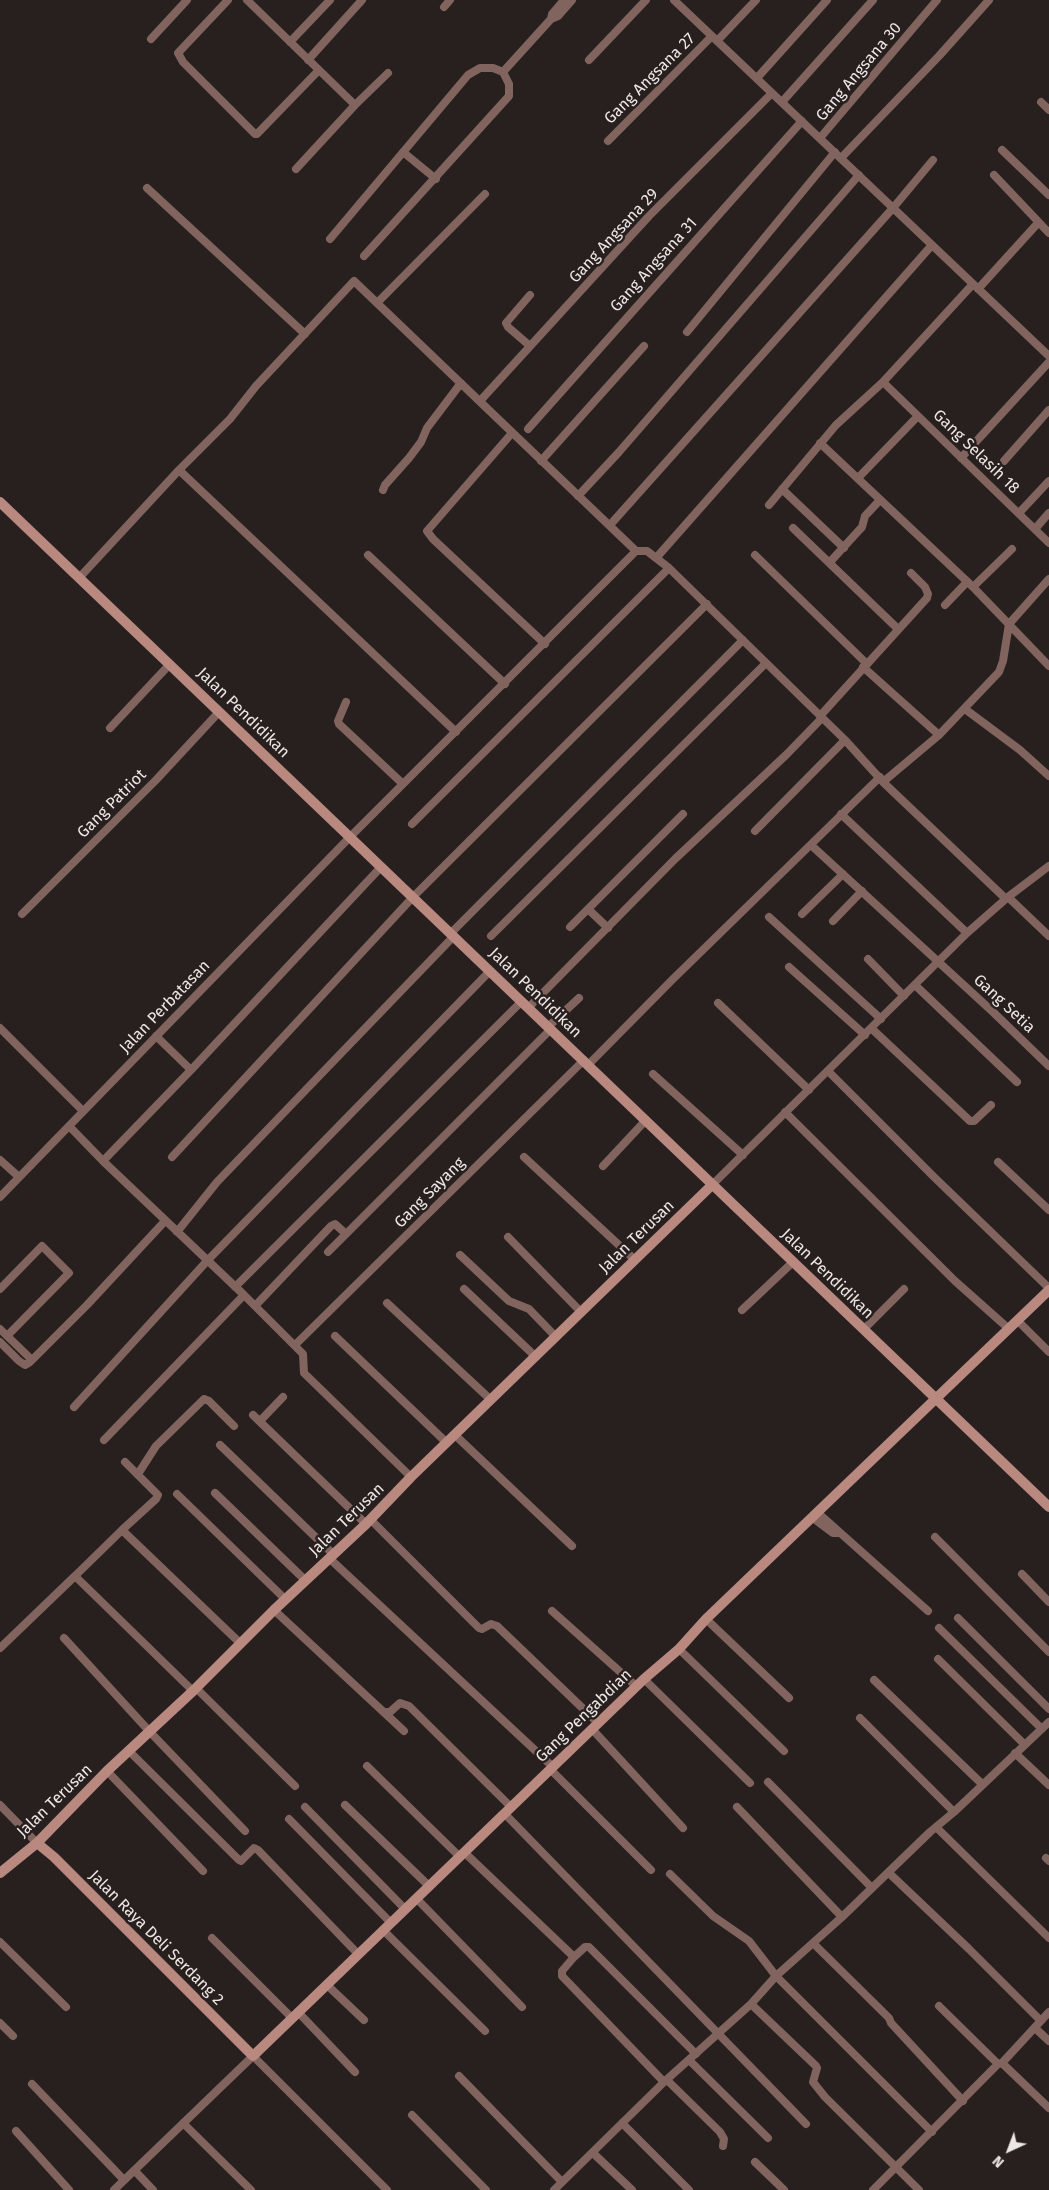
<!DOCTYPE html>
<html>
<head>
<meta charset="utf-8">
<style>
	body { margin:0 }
	#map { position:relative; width:1049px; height:2190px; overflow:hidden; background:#28201f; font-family:"Fira Sans",sans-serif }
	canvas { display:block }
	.north { position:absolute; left:984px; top:2125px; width:50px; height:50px; -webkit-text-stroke:4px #28201f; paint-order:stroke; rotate:223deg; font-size:14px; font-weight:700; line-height:20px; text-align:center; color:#ede7e6 }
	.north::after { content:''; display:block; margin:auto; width:18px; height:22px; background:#ede7e6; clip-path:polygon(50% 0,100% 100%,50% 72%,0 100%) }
</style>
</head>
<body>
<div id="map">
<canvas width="1049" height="2190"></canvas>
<div class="north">N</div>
</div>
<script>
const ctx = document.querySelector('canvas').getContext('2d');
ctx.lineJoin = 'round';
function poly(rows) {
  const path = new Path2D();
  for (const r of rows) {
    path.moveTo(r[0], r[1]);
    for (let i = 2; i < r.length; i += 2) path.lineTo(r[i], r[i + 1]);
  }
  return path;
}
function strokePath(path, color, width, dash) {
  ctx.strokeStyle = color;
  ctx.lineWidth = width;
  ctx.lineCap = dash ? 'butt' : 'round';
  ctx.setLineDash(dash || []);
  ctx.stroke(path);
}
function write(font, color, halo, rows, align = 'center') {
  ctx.font = font + ' "Fira Sans",sans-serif';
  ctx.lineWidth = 5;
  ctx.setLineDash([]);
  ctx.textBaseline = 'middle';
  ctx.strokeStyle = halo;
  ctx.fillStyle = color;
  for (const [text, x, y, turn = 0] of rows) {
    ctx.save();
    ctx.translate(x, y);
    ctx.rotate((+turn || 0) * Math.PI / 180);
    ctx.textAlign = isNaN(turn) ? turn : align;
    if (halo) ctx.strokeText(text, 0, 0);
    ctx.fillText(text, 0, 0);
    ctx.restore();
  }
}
strokePath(poly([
	[228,0,178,53,183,62,255,134,257,134,319,70],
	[247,0,355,105,296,169],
	[674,0,1049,356],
	[444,7,450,0],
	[551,19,558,16,572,0],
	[151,39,187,0],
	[717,41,756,0],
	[290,42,330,0],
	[308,60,362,0],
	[589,60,646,0],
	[757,78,827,0],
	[782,102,873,0],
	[1041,102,1049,110],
	[355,105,388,73],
	[820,138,937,0],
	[608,141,712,36],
	[1002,150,1049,195],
	[403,152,436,179],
	[841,158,939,56,989,0],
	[994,175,1049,233],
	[147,188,305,334],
	[330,239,468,75,480,68,493,68,503,72],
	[364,256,509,96,509,84,503,72,551,19,552,14,564,0],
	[978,289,1038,223],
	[530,295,506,323,508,327,530,346],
	[377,303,485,194],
	[687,332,835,152],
	[883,382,1049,543],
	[480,401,649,216,772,93],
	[528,429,802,121],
	[512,433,427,531,433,539,545,644],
	[820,443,973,587,1049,666],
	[961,458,1049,362],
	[541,461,644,346],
	[1004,461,1049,410],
	[179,470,456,732],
	[858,478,918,416],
	[782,489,844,548],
	[383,490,385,485,409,458,421,442,427,428,461,383],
	[578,496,619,452,859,175],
	[769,505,836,425,883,382,973,284],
	[1019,513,1049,481],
	[610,525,893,208,933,160],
	[793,528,898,629],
	[1035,529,1049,513],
	[368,555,505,684],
	[755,555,866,663],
	[657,557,932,245],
	[830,562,862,527,865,516,880,500],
	[79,578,179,470,230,419,256,386,354,281,636,551],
	[973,587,1012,549],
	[945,605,967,582],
	[863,667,939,735],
	[346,702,338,721,339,724,403,784],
	[965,709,1020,750,1049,776],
	[820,716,927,598,928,594,925,587,911,573],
	[110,728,170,664],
	[883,782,939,735,999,672,1003,661,1009,624,1049,579],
	[841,814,967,933],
	[412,824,669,568],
	[755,831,845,740],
	[811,845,993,1012,1049,1066],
	[1008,897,1049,936],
	[588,909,608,928],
	[22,914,156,780,219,712],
	[802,914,843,874],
	[769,917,881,1019],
	[833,921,862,891],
	[570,927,683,814],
	[451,933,743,640],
	[491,936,765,664],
	[868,959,904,996],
	[789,967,865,1035],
	[915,985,1017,1082],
	[718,1003,809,1090],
	[529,1007,675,859,786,755,822,718],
	[549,1026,579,998],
	[0,1028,83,1111],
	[871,1028,970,1121,974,1121,991,1105],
	[588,1065,672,980,880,777],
	[191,1070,381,867],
	[828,1071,933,1176,1049,1288],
	[653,1074,743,1155],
	[785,1112,955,1281,1009,1329],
	[69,1126,103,1161,244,1295],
	[172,1157,413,897,707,604],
	[524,1157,635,1260],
	[0,1160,19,1177],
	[103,1161,191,1070,156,1036],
	[998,1162,1049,1210],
	[603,1166,646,1120],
	[712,1185,967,933,1008,897,1049,866],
	[0,1197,350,837,636,551,647,551,669,568,845,740,884,783,1006,899],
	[177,1232,217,1182,454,936],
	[508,1237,581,1312],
	[328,1252,551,1029],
	[460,1255,509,1301,529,1309,556,1337],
	[235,1287,522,1001],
	[0,1289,42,1246,69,1273,7,1336],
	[464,1289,536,1357],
	[387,1303,491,1400],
	[255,1306,331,1226,335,1224,346,1234],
	[742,1310,793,1262],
	[1018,1321,1049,1352],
	[0,1329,32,1360],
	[864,1329,904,1289],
	[335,1336,447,1443],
	[0,1342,19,1361,25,1365,30,1362,87,1305,165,1221],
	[295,1345,584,1060],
	[74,1407,207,1261,490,971],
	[253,1415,366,1524],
	[260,1421,283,1397],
	[455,1435,572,1546],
	[104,1440,244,1295,303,1354,304,1373,411,1477],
	[220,1445,333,1554],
	[125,1462,158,1495,156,1499,122,1530,240,1643],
	[138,1474,156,1446,204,1399,209,1401,234,1426],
	[215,1493,305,1580],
	[177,1494,285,1599],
	[818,1513,928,1611],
	[813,1518,833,1533,839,1533],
	[370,1519,479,1628,482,1629,491,1624,497,1626,598,1723],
	[122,1530,75,1576,193,1691],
	[935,1537,1049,1652],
	[329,1558,553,1767],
	[1022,1574,1049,1602],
	[274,1610,404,1731],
	[552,1611,636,1686],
	[958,1618,1049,1709],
	[706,1619,789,1698],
	[939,1628,1042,1729],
	[64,1638,150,1732,245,1831],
	[0,1648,75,1576],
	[679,1649,784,1751],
	[938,1659,1024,1744],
	[644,1679,750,1783],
	[874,1680,982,1784],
	[196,1688,295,1786],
	[385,1712,390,1712,400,1703,409,1706,511,1807],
	[860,1718,954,1812],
	[592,1729,683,1828],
	[129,1751,239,1860,241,1861,254,1848,258,1850,358,1954],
	[1015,1753,1049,1785],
	[367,1766,460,1857],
	[550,1769,651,1870],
	[107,1771,203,1871],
	[768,1782,872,1888],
	[0,1805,37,1843],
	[345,1805,429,1886],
	[305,1807,405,1909],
	[737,1807,842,1917],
	[505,1814,806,2124],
	[289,1819,391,1923],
	[936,1827,1049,1938],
	[465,1853,574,1957,562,1971,562,1976,664,2082],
	[1046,1858,1049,1861],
	[889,1873,969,1949,1041,2021],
	[670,1874,713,1916,749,1941,776,1976,932,2132],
	[416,1898,522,2007],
	[383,1930,485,2031],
	[212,1938,292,2018],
	[0,1942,66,2007],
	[813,1943,889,2018,891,2023,963,2101],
	[574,1957,585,1947,589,1947,696,2054],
	[327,1985,364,2020],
	[751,2004,816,2066,817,2068,813,2082,825,2097,919,2190],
	[939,2006,998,2064],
	[298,2012,355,2072],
	[0,2023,13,2036],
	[1035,2028,1049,2041],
	[689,2060,768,2138],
	[1002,2063,1049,2108],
	[459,2076,562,2182],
	[667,2080,720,2132,724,2139,723,2146],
	[32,2084,124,2180],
	[412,2115,486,2190],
	[183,2123,251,2190],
	[622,2123,689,2190],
	[16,2131,69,2190],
	[593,2153,632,2190],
	[755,2162,784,2190],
	[135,2171,153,2190],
	[114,2190,253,2056,387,2190],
	[554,2190,664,2082,751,2004,776,1976,842,1917,930,1832,954,1812,1049,1722],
	[873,2190,998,2064,1002,2063,1049,2012]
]), '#82645e', 8);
strokePath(poly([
	[0,502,1049,1507],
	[37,1843,54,1857,253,2056,644,1679,679,1649,706,1619,1049,1290],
	[0,1873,37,1843,107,1771,193,1691,274,1610,366,1524,411,1477,712,1185]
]), '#b98980', 10);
write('16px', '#ede7e6', '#28201f', [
	["Gang Angsana 30",859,72,-50],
	["Gang Angsana 27",650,79,-45],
	["Gang Angsana 29",614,236,-47],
	["Gang Angsana 31",654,265,-48],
	["Gang Selasih 18",976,452,44],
	["Jalan Pendidikan",243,713,44],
	["Gang Patriot",112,804,-45],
	["Jalan Pendidikan",535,993,44],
	["Gang Setia",1004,1004,43],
	["Jalan Perbatasan",165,1007,-46],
	["Gang Sayang",430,1193,-45],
	["Jalan Terusan",637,1237,-44],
	["Jalan Pendidikan",827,1274,44],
	["Jalan Terusan",347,1520,-44],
	["Gang Pengabdian",584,1716,-44],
	["Jalan Terusan",55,1801,-44],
	["Jalan Raya Deli Serdang 2",156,1938,45]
]);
</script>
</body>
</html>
